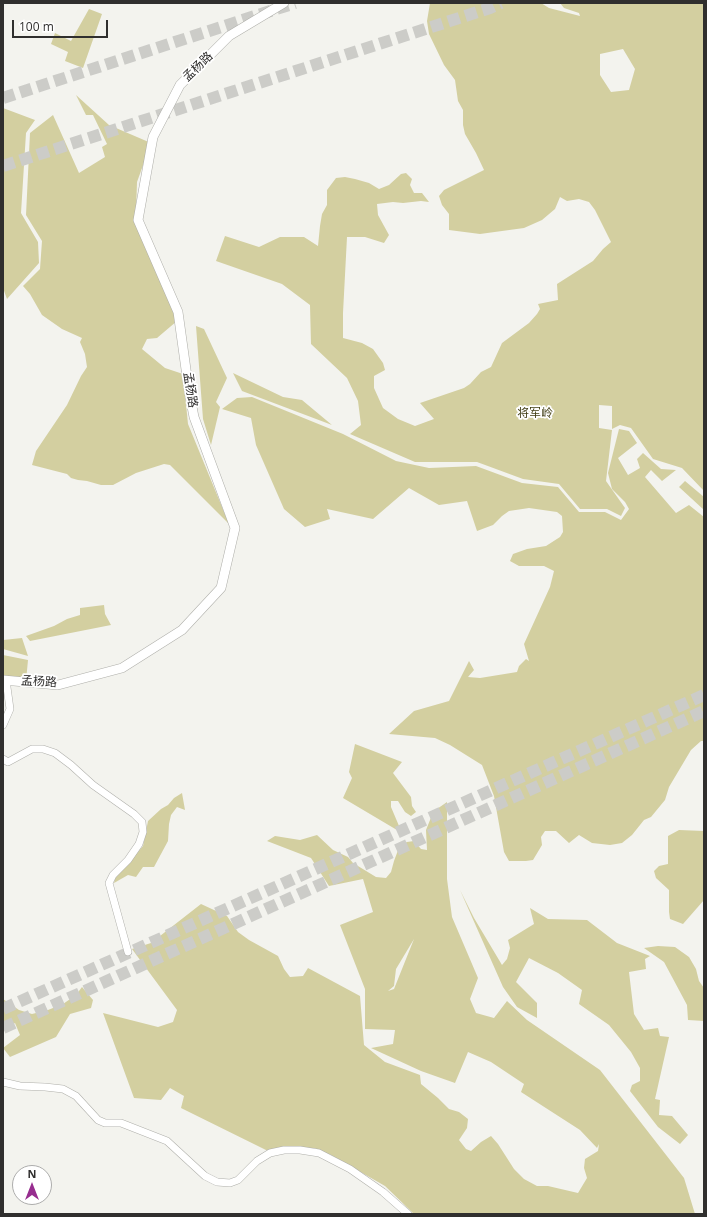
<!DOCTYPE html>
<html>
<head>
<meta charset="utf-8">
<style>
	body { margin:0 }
	#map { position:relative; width:707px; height:1217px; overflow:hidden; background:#f3f3ee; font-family:"Open Sans",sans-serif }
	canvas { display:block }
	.frame { position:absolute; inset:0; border:4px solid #302f2e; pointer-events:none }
	.north { position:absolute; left:12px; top:1165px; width:40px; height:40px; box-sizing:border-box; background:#fff; border:1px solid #acacab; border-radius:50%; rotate:0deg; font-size:11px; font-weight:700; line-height:16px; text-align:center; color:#302f2e }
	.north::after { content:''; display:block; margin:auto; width:14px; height:18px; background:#972d8f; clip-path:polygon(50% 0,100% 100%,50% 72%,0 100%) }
	.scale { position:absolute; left:12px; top:20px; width:96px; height:18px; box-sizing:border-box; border:2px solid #302f2e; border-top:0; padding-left:5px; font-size:12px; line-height:14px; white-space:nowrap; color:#302f2e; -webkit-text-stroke:3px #fff; paint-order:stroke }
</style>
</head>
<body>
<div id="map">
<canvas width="707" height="1217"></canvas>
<div class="frame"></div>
<div class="north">N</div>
<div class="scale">100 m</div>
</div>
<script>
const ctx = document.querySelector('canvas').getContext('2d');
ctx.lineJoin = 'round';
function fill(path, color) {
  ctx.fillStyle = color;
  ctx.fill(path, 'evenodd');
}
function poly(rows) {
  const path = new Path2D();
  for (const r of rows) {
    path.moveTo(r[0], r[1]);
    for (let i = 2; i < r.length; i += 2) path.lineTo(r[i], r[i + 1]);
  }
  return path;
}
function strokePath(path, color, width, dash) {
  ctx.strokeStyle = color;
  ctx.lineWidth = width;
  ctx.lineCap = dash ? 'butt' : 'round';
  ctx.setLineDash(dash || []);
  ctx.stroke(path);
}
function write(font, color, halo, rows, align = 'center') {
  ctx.font = font + ' "Open Sans","Noto Sans SC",sans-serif';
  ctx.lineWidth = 3.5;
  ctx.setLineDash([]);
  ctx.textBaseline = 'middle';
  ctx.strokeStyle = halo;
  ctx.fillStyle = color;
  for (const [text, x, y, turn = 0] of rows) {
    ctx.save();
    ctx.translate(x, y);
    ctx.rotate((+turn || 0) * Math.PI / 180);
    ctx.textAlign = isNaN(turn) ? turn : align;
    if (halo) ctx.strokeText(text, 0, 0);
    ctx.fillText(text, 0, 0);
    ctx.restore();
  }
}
fill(poly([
	[430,3,541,3,549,8,580,16,579,13,564,8,560,3,704,3,704,491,682,468,653,459,631,428,620,425,612,429,612,406,599,405,599,428,612,430,606,481,625,508,621,516,607,509,580,509,559,484,523,479,477,462,415,462,350,434,361,425,358,401,347,378,311,344,310,305,282,284,216,261,225,236,259,247,280,237,304,237,318,246,320,226,322,214,327,205,327,190,336,178,345,177,355,179,369,183,379,189,389,185,401,174,406,173,412,179,410,185,414,193,422,193,429,202,421,201,403,203,393,202,377,204,378,215,389,235,384,243,365,237,347,237,343,313,343,338,362,343,373,349,383,363,385,370,374,376,374,388,383,408,398,419,415,426,434,419,420,403,464,388,470,384,481,372,491,367,502,343,529,323,537,314,540,309,538,304,558,300,557,284,593,261,603,249,611,242,595,210,589,202,579,199,567,201,560,197,555,209,542,220,524,228,480,234,449,230,449,214,442,205,439,196,444,190,484,170,476,153,465,134,463,125,463,110,458,101,455,80,444,65,429,34,427,21],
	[623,49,635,69,629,90,611,92,600,75,600,54],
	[89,9,102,14,83,68,65,61,68,52,51,44,55,33,71,41],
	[76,95,109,125,151,143,137,182,136,212,176,314,177,321,157,338,147,339,142,349,165,368,183,374,188,424,229,524,170,465,164,464,136,473,113,485,101,485,87,481,78,480,71,478,67,474,32,465,36,451,67,405,81,376,87,367,85,354,80,342,82,338,62,329,42,315,30,294,23,286,40,269,42,241,26,215,30,133,53,115,79,173,105,157,102,147,107,144,93,115,86,115],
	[3,108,35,120,26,133,21,213,38,242,39,263,7,299,3,288],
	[196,326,204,329,227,378,216,402,220,407,211,445,203,419],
	[233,373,283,397,302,400,332,425,242,391],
	[252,397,343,434,396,461,429,468,476,466,522,483,558,487,579,512,605,512,621,520,629,509,625,502,612,489,608,473,619,429,629,431,637,443,618,458,628,475,640,468,637,459,643,453,661,469,676,470,662,481,651,470,645,477,676,513,689,505,704,517,704,741,701,741,691,750,669,787,665,800,651,817,644,820,632,835,622,843,610,845,592,843,579,835,569,843,556,831,545,831,541,837,542,845,533,860,526,861,509,861,504,852,494,796,482,765,450,745,435,738,389,734,414,711,449,701,469,661,474,670,468,677,480,678,517,672,519,666,526,659,529,661,524,644,550,587,554,571,544,566,519,566,510,561,513,554,527,549,546,546,560,537,563,532,562,516,557,512,529,508,509,511,502,516,493,525,477,531,467,501,439,505,409,488,373,519,327,509,330,519,305,527,284,509,256,445,251,418,222,409,237,398],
	[685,481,704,497,704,510,679,487],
	[104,605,105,614,111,625,30,641,26,636,54,626,67,619,80,615,80,608],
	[22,638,28,656,3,649,3,640],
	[3,655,28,660,26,681,3,679],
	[355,744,402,762,393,773,411,797,412,806,416,812,411,816,405,812,398,801,391,801,391,807,402,833,343,798,352,778,349,772],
	[182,793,185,810,177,807,171,815,169,824,168,841,154,867,143,867,136,877,128,875,114,883,115,878,143,846,148,821,161,809,168,805,174,798],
	[447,802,447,879,452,917,478,978,470,999,476,1013,494,1018,507,1001,527,1020,600,1070,684,1178,695,1214,414,1214,385,1186,331,1155,314,1148,268,1151,181,1108,184,1096,170,1088,161,1100,134,1098,103,1013,158,1027,173,1022,177,1010,132,949,151,943,201,904,227,916,238,932,249,940,278,956,284,969,290,977,303,976,308,968,360,996,364,1045,385,1062,420,1075,421,1084,438,1098,449,1109,459,1112,468,1119,467,1128,459,1140,466,1149,471,1151,481,1142,491,1136,498,1144,514,1169,524,1179,537,1186,548,1186,578,1193,587,1178,584,1168,585,1159,598,1151,599,1144,597,1148,580,1130,521,1092,524,1084,491,1062,468,1052,455,1083,421,1071,371,1048,393,1044,395,1030,365,1029,365,989,340,925,373,912,363,879,329,886,311,858,267,841,275,836,300,840,317,835,333,850,348,857,353,863,376,877,386,878,391,872,394,861,400,845,407,842,414,841,421,849,427,850,426,830,432,815,437,809],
	[414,939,394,989,388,991,394,986,396,969],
	[679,830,704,831,704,900,683,924,670,919,669,912,669,890,656,878,654,871,659,866,668,864,668,836],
	[460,890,474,918,502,965,507,959,510,948,508,940,534,924,530,908,548,919,587,920,617,943,650,956,645,959,646,969,629,972,634,1014,644,1030,658,1028,660,1036,669,1037,655,1099,660,1100,659,1115,672,1116,688,1135,680,1144,658,1127,630,1091,632,1085,640,1081,640,1068,631,1052,609,1025,579,1004,582,990,558,973,529,958,516,982,537,1003,537,1018,517,1007,503,987],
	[658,946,675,947,689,957,696,969,699,981,704,988,704,1021,688,1020,687,1005,664,962,644,948],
	[82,987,93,1000,91,1008,70,1014,56,1037,10,1057,3,1048,20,1035,15,1023,3,1031,3,999,19,1010,32,1014,48,1010,63,1004,76,995]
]), '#d3cfa0');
strokePath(poly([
	[3,98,295,3],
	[3,166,490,8,501,3],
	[3,1009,704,695],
	[3,1028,704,711]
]), '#ccccc8', 12, [12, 6]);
const street = poly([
	[3,725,10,709,6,680],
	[3,759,8,762,32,749,43,749,55,753,71,765,93,785,134,814,142,822,143,832,139,844,128,860,113,875,109,883,128,952],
	[3,1082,20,1086,45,1087,63,1089,76,1096,98,1120,105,1123,121,1123,167,1141,205,1176,217,1182,230,1183,238,1180,257,1161,270,1153,284,1150,300,1150,319,1153,350,1169,383,1192,408,1214]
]);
const secondary = poly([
	[3,680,58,685,122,668,182,630,221,588,235,528,194,417,189,391,178,312,138,220,153,137,180,85,229,36,284,3]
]);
strokePath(street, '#afafaa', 8);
strokePath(secondary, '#afafaa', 10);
strokePath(street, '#fff', 7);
strokePath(secondary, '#fff', 9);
write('12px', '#302f2e', '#fff', [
	["孟杨路",198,67,-44],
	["孟杨路",190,390,81],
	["孟杨路",39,682,3]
]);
write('12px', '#423e15', '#fff', [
	["将军岭",535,414]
]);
</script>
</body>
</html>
